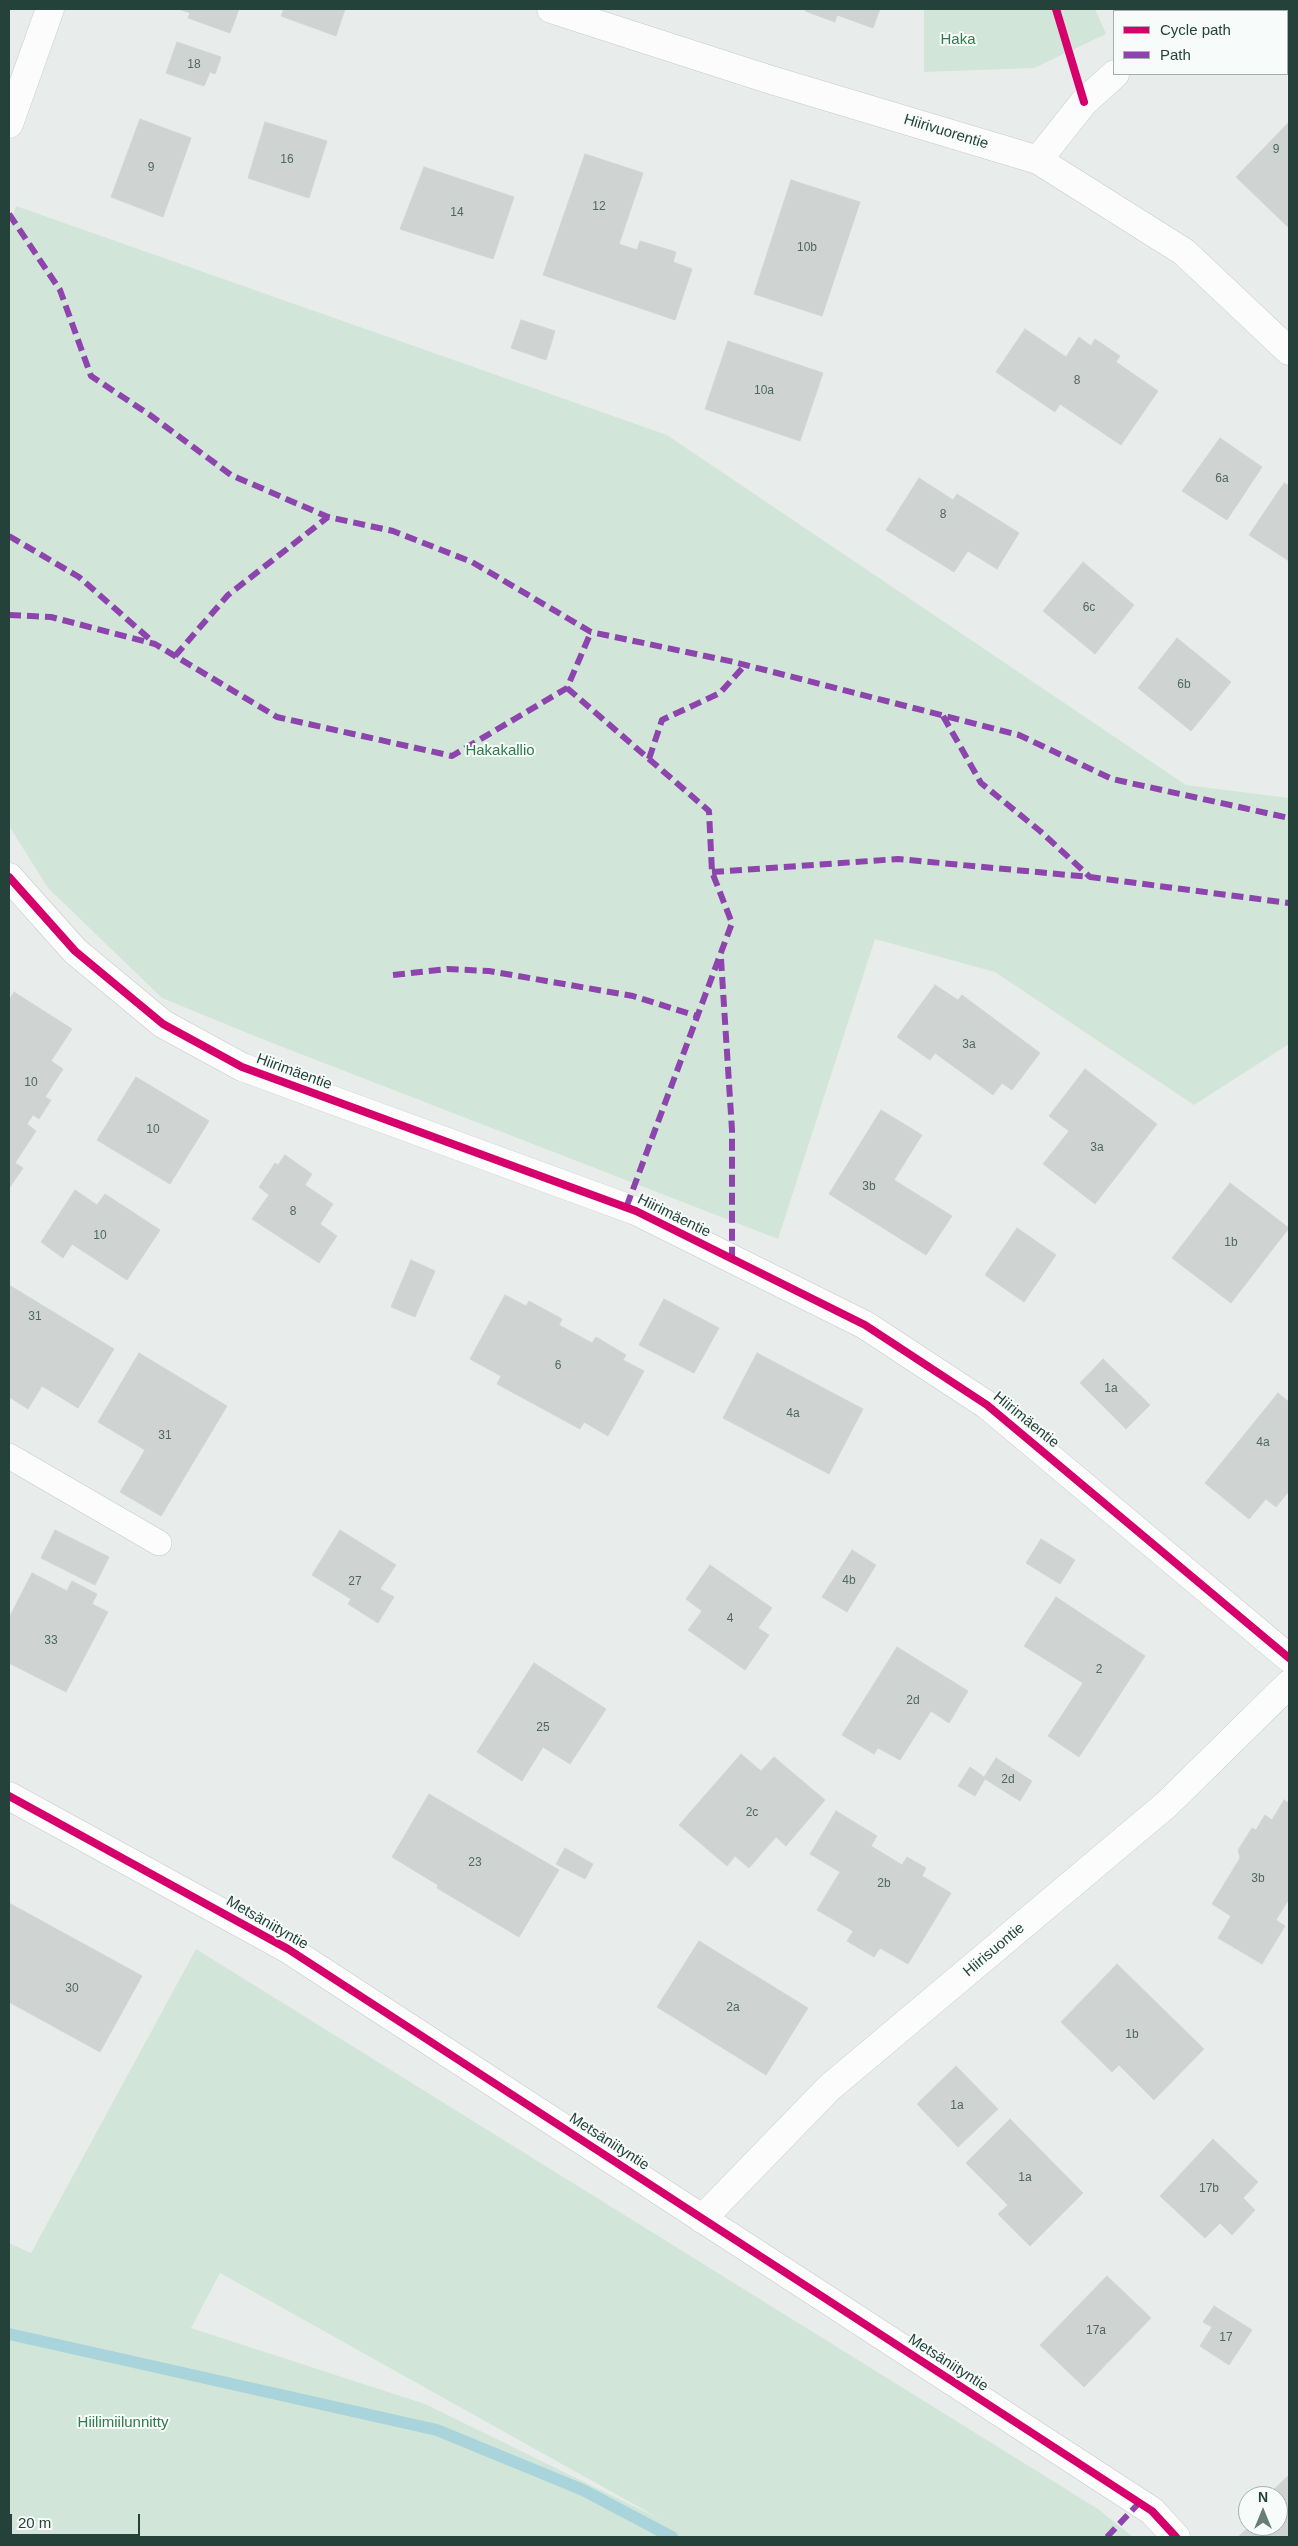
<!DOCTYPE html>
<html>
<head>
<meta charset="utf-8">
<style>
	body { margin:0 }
	#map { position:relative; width:1298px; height:2546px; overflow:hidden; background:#e8edeb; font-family:Helvetica,sans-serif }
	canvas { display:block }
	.frame { position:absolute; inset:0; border:10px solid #24423a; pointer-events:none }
	.legend { position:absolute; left:1113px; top:10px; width:175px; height:65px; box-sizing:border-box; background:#f7fbf9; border:1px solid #a3b1ad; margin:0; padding:6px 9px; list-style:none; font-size:15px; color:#24423a }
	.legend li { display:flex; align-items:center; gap:10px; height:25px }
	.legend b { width:25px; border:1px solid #a3b1ad }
	.north { position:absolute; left:1238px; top:2486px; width:50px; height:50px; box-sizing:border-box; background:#f7fbf9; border:1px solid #a3b1ad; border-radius:50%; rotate:0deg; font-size:14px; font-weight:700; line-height:20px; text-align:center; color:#24423a }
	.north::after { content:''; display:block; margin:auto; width:18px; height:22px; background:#697e78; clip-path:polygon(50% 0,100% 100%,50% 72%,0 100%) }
	.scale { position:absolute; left:10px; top:2514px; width:130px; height:22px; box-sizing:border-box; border:2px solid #24423a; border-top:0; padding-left:6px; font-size:15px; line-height:18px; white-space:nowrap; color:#24423a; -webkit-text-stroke:4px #f7fbf9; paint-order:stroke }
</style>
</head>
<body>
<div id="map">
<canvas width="1298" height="2546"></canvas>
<div class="frame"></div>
<ul class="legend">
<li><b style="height:6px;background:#d6006c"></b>Cycle path</li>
<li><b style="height:6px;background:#8e44ad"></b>Path</li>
</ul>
<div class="north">N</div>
<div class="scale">20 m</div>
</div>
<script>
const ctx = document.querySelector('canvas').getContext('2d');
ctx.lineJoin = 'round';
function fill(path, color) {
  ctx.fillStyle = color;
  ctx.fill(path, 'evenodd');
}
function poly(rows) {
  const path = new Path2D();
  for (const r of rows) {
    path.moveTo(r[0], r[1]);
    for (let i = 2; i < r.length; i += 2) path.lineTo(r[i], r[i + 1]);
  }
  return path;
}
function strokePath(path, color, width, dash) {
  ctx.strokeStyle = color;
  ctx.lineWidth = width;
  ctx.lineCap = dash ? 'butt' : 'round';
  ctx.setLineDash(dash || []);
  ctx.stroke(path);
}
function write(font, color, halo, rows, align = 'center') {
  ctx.font = font + ' Helvetica,sans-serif';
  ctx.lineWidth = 4;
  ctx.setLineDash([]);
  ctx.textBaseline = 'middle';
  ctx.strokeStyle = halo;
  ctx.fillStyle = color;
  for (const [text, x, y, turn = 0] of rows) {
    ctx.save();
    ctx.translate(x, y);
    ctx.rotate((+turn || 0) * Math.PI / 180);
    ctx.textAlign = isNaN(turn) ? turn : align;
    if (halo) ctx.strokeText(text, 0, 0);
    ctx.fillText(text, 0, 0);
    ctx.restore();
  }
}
fill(poly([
	[924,9,1095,9,1106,34,1034,68,924,72],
	[16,206,667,435,1186,785,1289,798,1289,1044,1194,1105,995,972,875,939,778,1239,262,1039,162,998,48,888,9,826,9,226],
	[196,1949,1098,2509,1133,2537,9,2537,9,2243,31,2253],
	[220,2273,662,2520,425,2404,191,2328]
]), '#d1e6d8');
strokePath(poly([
	[9,2334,437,2430,583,2490,672,2537]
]), '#a9d4db', 12);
const building = poly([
	[179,9,239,9,230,33,188,18,190,13,179,9],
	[284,9,345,9,336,36,281,16,284,9],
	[806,9,880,9,873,28,837,15,835,22,805,11,806,9],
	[177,42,221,57,215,74,210,72,204,86,166,73,177,42],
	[140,119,191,138,163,217,111,197,140,119],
	[265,122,327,141,309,198,248,178,265,122],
	[1289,122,1289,228,1236,177,1289,122],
	[585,154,643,173,619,244,637,250,640,241,676,252,673,262,692,269,675,320,543,275,585,154],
	[424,167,514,197,493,259,400,229,424,167],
	[791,180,860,202,822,316,754,294,791,180],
	[521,320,555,331,546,360,511,348,521,320],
	[1025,329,1066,357,1079,337,1091,346,1095,339,1120,356,1116,362,1158,391,1121,445,1060,404,1055,412,996,372,1025,329],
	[728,341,823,373,800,441,705,409,728,341],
	[1220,438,1262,467,1227,520,1182,491,1220,438],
	[919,478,953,500,957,494,1019,533,997,569,968,551,954,572,886,530,919,478],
	[1284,483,1289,486,1289,561,1249,535,1284,483],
	[1083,562,1134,605,1095,654,1043,611,1083,562],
	[1177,638,1231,682,1191,731,1138,688,1177,638],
	[935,985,958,1000,962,995,1040,1053,1012,1090,1002,1083,993,1095,935,1053,930,1060,897,1037,935,985],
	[14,992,72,1029,51,1061,63,1069,45,1097,51,1100,39,1119,33,1115,27,1124,36,1131,15,1163,23,1168,10,1187,9,1000,14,992],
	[1085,1069,1157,1124,1095,1204,1043,1164,1069,1131,1049,1116,1085,1069],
	[136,1077,209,1121,170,1184,97,1140,136,1077],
	[881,1110,922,1135,894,1180,952,1216,926,1255,829,1194,881,1110],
	[285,1155,312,1174,305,1185,333,1204,320,1224,337,1236,319,1263,252,1219,269,1195,259,1187,275,1163,278,1165,285,1155],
	[1230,1183,1289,1228,1231,1303,1172,1258,1230,1183],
	[75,1190,97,1205,105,1194,160,1230,127,1280,72,1244,63,1258,41,1242,75,1190],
	[1017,1228,1056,1255,1024,1302,985,1275,1017,1228],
	[411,1260,435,1271,415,1317,391,1307,411,1260],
	[9,1285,114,1349,78,1408,42,1386,28,1409,9,1397,9,1285],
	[505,1295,526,1306,529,1301,562,1319,559,1325,592,1343,596,1337,626,1355,623,1360,644,1371,608,1436,584,1422,580,1429,497,1384,501,1376,470,1359,505,1295],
	[664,1299,719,1328,694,1373,639,1345,664,1299],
	[139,1353,227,1406,161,1516,120,1492,145,1450,98,1422,139,1353],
	[757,1353,863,1409,829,1474,723,1418,757,1353],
	[1103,1359,1150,1405,1126,1429,1080,1383,1103,1359],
	[1278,1393,1289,1402,1289,1491,1276,1507,1266,1499,1249,1519,1205,1483,1278,1393],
	[55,1530,109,1557,95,1585,41,1558,55,1530],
	[340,1530,396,1565,380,1589,394,1597,378,1623,348,1604,351,1599,312,1575,340,1530],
	[1041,1539,1075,1560,1060,1584,1026,1563,1041,1539],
	[852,1550,876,1565,847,1612,822,1597,852,1550],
	[710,1565,772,1608,758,1628,769,1635,745,1670,688,1630,702,1611,686,1599,710,1565],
	[32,1573,67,1591,72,1581,97,1594,92,1604,108,1612,66,1692,9,1663,9,1618,32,1573],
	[1056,1597,1145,1656,1079,1757,1048,1736,1083,1683,1024,1646,1056,1597],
	[897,1647,968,1691,949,1723,931,1711,900,1760,878,1748,874,1754,842,1735,897,1647],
	[534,1663,606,1709,570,1764,543,1747,522,1781,477,1752,534,1663],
	[741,1754,761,1771,774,1757,825,1800,786,1846,776,1837,749,1868,735,1856,727,1866,679,1825,741,1754],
	[996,1758,1032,1781,1020,1801,985,1779,975,1796,958,1786,970,1767,984,1777,996,1758],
	[429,1794,559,1870,519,1937,437,1888,438,1885,392,1857,429,1794],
	[1284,1800,1289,1803,1289,1899,1276,1920,1285,1926,1262,1964,1218,1938,1231,1916,1212,1904,1240,1858,1238,1850,1252,1828,1256,1830,1265,1815,1272,1820,1284,1800],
	[836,1811,877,1836,871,1846,902,1865,907,1857,926,1868,922,1876,951,1893,908,1964,880,1948,874,1957,847,1941,853,1931,817,1910,840,1872,810,1854,836,1811],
	[565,1848,593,1864,585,1879,556,1864,565,1848],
	[9,1903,142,1976,100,2052,9,2002,9,1903],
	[699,1941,808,2008,766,2075,657,2007,699,1941],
	[1117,1964,1204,2049,1154,2100,1119,2065,1112,2072,1061,2022,1117,1964],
	[956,2066,998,2109,958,2147,917,2104,956,2066],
	[1010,2119,1083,2193,1030,2246,998,2214,1008,2205,966,2163,1010,2119],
	[1213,2139,1258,2182,1243,2198,1255,2210,1232,2235,1220,2223,1205,2238,1160,2196,1213,2139],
	[1107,2276,1151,2318,1084,2387,1040,2345,1107,2276],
	[1214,2306,1252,2330,1229,2365,1200,2346,1212,2327,1203,2322,1214,2306],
	[1289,2475,1289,2537,1238,2537,1250,2526,1278,2526,1278,2496,1267,2496,1289,2475]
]);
fill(building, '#cfd4d2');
strokePath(building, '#d1d6d4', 1);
const service = poly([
	[9,1456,159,1543]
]);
const minor = poly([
	[551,9,768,79,1038,160,1184,252,1289,351],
	[1182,11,1185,9],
	[9,124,50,9],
	[1038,160,1084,102,1115,74],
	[9,877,75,951,163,1024,242,1067,636,1211,865,1325,987,1405,1289,1658],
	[9,1796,288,1949,1152,2511,1176,2537],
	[702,2219,829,2088,1167,1804,1289,1684]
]);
strokePath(service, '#c5cac8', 26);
strokePath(minor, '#c5cac8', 29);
strokePath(service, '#fcfcfc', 25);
strokePath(minor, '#fcfcfc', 28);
strokePath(poly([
	[9,214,60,290,91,376,150,415,231,475,328,517,393,531,472,562,591,632,734,662,1019,735,1112,779,1289,818],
	[9,536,79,577,153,642],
	[9,615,51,617,155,644,277,717,452,756,567,688,591,632],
	[175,656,228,595,328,517],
	[567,688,709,811,712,872,732,923,626,1208],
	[943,716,981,783,1040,831,1090,877],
	[649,759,662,720,720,693,745,665],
	[712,872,898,859,1090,877,1289,903],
	[721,959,732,1130,732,1259],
	[393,975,447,969,489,971,633,996,697,1016],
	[1107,2537,1139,2503]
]), '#8e44ad', 6, [12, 6]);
strokePath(poly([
	[1056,9,1084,102],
	[9,877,75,951,163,1024,242,1067,636,1211,865,1325,987,1405,1289,1658],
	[9,1796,288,1949,1152,2511,1176,2537]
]), '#d6006c', 8);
write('12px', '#506761', null, [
	["18",194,65],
	["9",1276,150],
	["16",287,160],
	["9",151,168],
	["12",599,207],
	["14",457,213],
	["10b",807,248],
	["8",1077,381],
	["10a",764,391],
	["6a",1222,479],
	["8",943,515],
	["6c",1089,608],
	["6b",1184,685],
	["3a",969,1045],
	["10",31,1083],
	["10",153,1130],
	["3a",1097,1148],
	["3b",869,1187],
	["8",293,1212],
	["10",100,1236],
	["1b",1231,1243],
	["31",35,1317],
	["6",558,1366],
	["1a",1111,1389],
	["4a",793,1414],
	["31",165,1436],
	["4a",1263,1443],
	["4b",849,1581],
	["27",355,1582],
	["4",730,1619],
	["33",51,1641],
	["2",1099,1670],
	["2d",913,1701],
	["25",543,1728],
	["2d",1008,1780],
	["2c",752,1813],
	["23",475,1863],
	["3b",1258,1879],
	["2b",884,1884],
	["30",72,1989],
	["2a",733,2008],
	["1b",1132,2035],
	["1a",957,2106],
	["1a",1025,2178],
	["17b",1209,2189],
	["17a",1096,2331],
	["17",1226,2338]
]);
write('15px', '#2d7a4b', '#f7fbf9', [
	["Haka",958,40],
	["Hakakallio",500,751],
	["Hiilimiilunnitty",123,2423]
]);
write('15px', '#24423a', '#f7fbf9', [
	["Hiirivuorentie",946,132,17],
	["Hiirimäentie",294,1072,20],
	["Hiirimäentie",674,1216,26],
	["Hiirimäentie",1026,1420,39],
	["Metsäniityntie",267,1923,30],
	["Hiirisuontie",994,1950,-40],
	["Metsäniityntie",609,2142,33],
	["Metsäniityntie",948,2363,33]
]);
</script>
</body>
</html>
